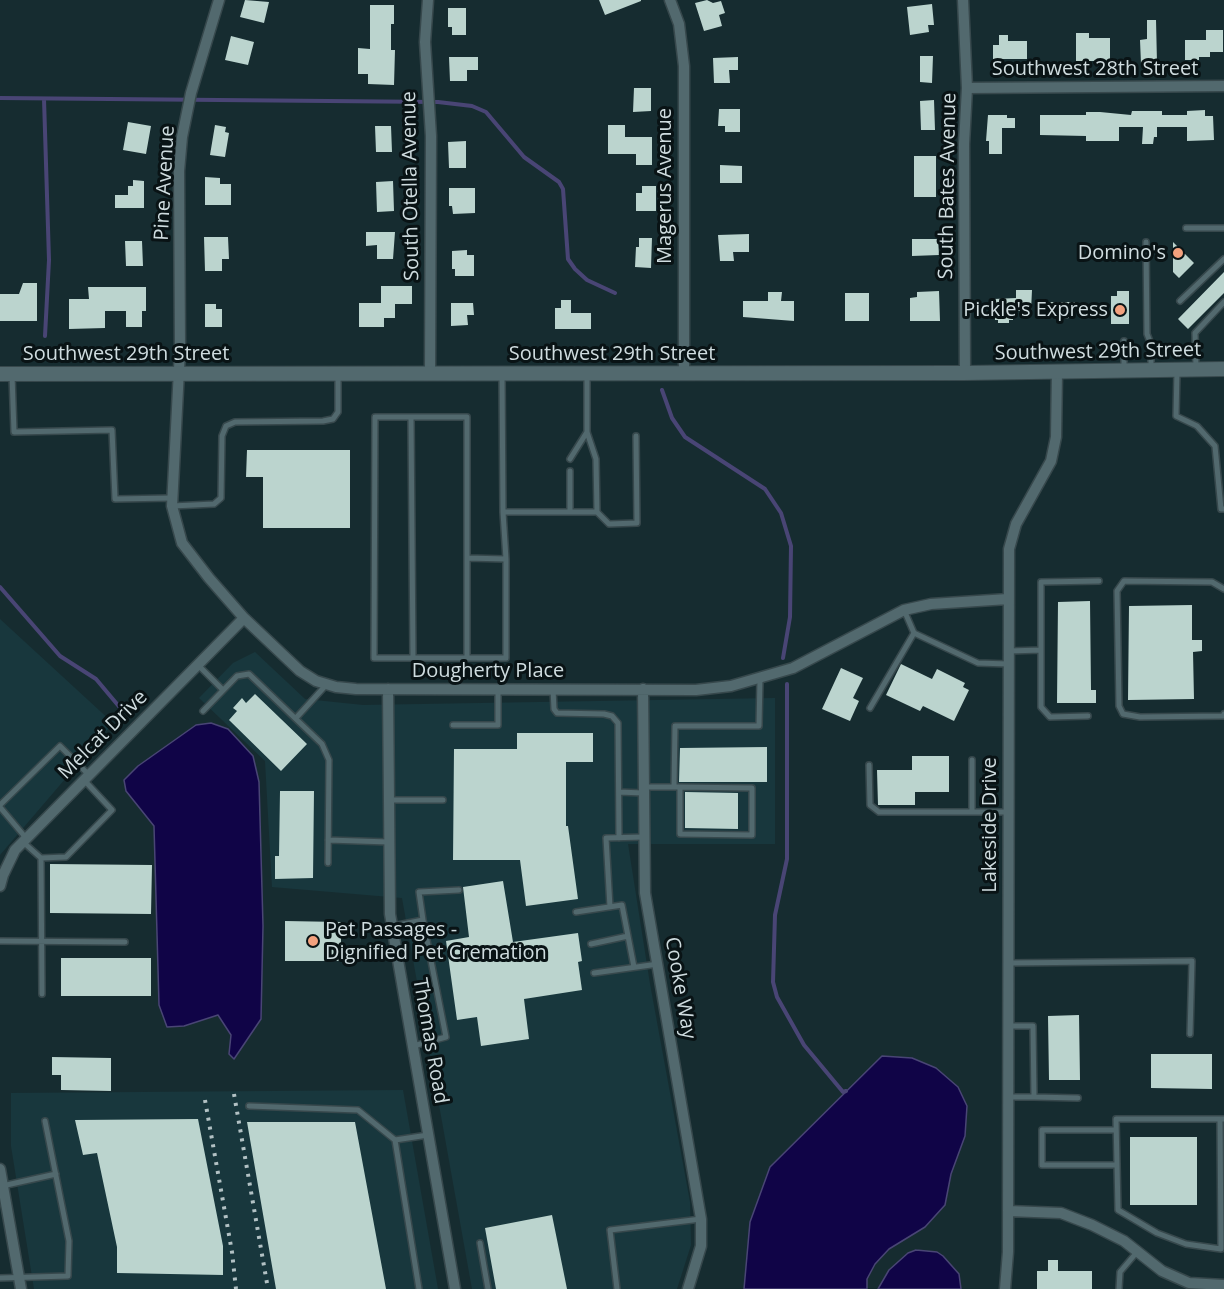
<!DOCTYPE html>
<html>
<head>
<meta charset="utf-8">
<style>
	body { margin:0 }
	canvas { display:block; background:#162c30 }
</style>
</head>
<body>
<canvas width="1224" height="1289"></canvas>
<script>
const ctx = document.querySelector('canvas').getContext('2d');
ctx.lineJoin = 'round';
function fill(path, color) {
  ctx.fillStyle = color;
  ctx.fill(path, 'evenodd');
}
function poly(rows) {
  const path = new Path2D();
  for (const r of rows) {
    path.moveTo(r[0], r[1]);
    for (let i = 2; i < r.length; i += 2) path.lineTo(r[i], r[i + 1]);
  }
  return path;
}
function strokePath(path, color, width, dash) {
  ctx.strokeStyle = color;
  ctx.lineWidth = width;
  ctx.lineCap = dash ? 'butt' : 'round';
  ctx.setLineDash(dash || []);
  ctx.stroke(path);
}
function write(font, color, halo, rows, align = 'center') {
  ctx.font = font + ' "Open Sans",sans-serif';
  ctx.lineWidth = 6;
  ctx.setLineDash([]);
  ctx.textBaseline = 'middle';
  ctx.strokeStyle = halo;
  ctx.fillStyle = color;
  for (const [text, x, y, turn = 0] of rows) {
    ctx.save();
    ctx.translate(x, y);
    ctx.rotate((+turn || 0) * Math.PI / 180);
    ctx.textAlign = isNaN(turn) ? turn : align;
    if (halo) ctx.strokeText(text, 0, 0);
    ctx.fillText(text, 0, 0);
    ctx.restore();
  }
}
fill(poly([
	[0,619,113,723,0,855],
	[255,652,305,699,363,705,775,698,775,844,628,844,650,984,690,1202,691,1245,677,1289,472,1289,402,898,272,887,265,761,199,698,233,663],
	[403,1090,438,1289,34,1289,11,1146,11,1093]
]), '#18373d');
const water = poly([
	[211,723,228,729,253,756,259,782,263,926,261,1019,234,1059,229,1054,231,1035,218,1015,184,1026,167,1027,159,1005,154,826,126,791,124,780,138,766,196,725,211,723],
	[882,1056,912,1058,936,1068,958,1087,967,1106,965,1136,951,1174,945,1205,925,1227,889,1249,875,1264,867,1279,867,1289,744,1289,750,1222,770,1167,882,1056],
	[916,1250,937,1252,943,1256,959,1274,961,1289,878,1289,889,1270,908,1253,916,1250]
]);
fill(water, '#100447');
strokePath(water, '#494575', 1.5);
strokePath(poly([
	[0,98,438,102,472,106,486,112,524,157,559,182,563,189,568,259,575,269,587,280,615,293],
	[44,99,49,260,45,336],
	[662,390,672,418,685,437,765,489,781,513,791,546,790,617,783,658],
	[0,587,60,656,96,679,122,710],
	[787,684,787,859,775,915,773,982,777,997,804,1045,843,1092,846,1091]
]), '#494575', 4);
fill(poly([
	[245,0,269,2,264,23,240,17],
	[599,0,641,0,641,1,605,15],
	[707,0,713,3,721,1,725,13,719,15,722,26,704,31,695,3],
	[932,4,934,25,928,25,929,32,910,35,907,7],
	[370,5,394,5,394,24,391,24,391,50,395,50,394,85,368,84,368,74,358,74,358,48,370,49],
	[448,8,466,8,466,35,452,35,452,27,448,27],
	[1147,20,1156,20,1157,63,1141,64,1140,40,1147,39],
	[1206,30,1223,30,1223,52,1210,52,1210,57,1199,57,1199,60,1185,60,1185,40,1206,40],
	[1076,33,1089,33,1089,38,1110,38,1110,61,1076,61],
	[999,35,1008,35,1008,41,1027,41,1027,59,993,59,993,45,999,45],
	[231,36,254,42,248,65,225,60],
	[920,56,933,56,932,83,920,82],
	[449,57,478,57,478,70,467,70,467,81,450,81],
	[738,57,738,70,729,70,730,83,714,83,713,58],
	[634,88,651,88,651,111,633,112],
	[934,100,935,130,921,130,920,101],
	[719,109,740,109,740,132,725,132,725,126,718,126],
	[1205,110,1205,116,1213,116,1214,140,1187,141,1187,127,1157,127,1157,137,1154,137,1153,144,1142,144,1143,127,1119,127,1119,141,1086,141,1086,136,1040,135,1040,115,1086,115,1086,112,1100,112,1131,115,1132,111,1162,111,1162,115,1187,115,1187,111],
	[988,115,1007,115,1007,118,1015,118,1015,128,1002,128,1002,154,989,154,989,141,986,141],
	[128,122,151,126,146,154,123,150],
	[215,125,226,127,225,132,229,133,225,157,210,155],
	[608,125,625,125,625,137,652,137,652,165,636,165,636,154,608,154],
	[375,126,391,126,392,152,376,152],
	[466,141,466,168,449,168,448,142],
	[914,156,936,156,936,197,914,197],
	[720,165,742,166,742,183,720,183],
	[205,177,220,178,220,184,231,184,231,205,205,205],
	[133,180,144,181,144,208,115,208,115,195,128,195,128,186,133,186],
	[393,181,394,211,377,212,376,182],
	[642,186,656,186,656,211,636,211,636,193,642,193],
	[449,188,475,188,475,213,453,214,452,206,449,206],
	[366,232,395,232,393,259,377,259,377,245,366,246],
	[749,234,749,252,733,252,734,261,720,261,718,235],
	[204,237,228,237,229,259,222,259,222,271,205,271],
	[639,238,652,238,651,268,635,267,636,247,639,247],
	[912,239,938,239,939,255,912,256],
	[125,241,142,241,143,266,126,266],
	[1173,242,1194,263,1179,278,1173,272],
	[467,250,467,255,474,255,474,276,455,276,455,269,452,269,452,251],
	[1224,272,1224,293,1188,329,1178,319],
	[23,283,37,283,37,321,0,321,0,294,19,294],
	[381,286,412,286,412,304,395,304,395,318,384,318,384,327,359,327,359,303,381,303],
	[88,287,146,287,146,311,142,311,142,327,126,327,126,311,105,311,105,328,69,329,69,299,89,299],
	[1016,290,1032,290,1031,311,1013,311,1013,320,1009,320,1009,323,998,323,998,320,995,320,994,299,1016,298],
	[939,291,940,321,910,321,910,298,917,297,917,292],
	[1117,291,1129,291,1129,324,1111,324,1111,296,1117,296],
	[768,292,782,292,781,301,794,301,794,321,743,317,743,301,768,301],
	[845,293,869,293,869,321,845,321],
	[561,300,571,300,571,313,591,313,591,329,555,329,555,308,561,308],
	[1050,302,1075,302,1075,317,1057,320,1057,314,1050,314],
	[451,303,473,303,474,315,467,315,468,325,451,326],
	[205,304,216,304,216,309,222,309,222,327,205,327],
	[247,450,350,450,350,528,263,528,263,477,246,477],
	[1090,601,1091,690,1096,690,1096,703,1057,703,1058,602],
	[1192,605,1192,640,1202,640,1202,651,1193,652,1194,699,1128,700,1129,606],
	[901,664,932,679,937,669,965,683,963,687,969,690,954,721,923,706,920,711,886,695],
	[841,668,863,678,853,698,859,701,850,721,822,709],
	[255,694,307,744,281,771,229,720,237,711,233,708,242,698,246,703],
	[517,733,593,733,593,762,566,762,566,826,568,826,578,899,526,906,520,860,453,860,454,749,517,749],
	[767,747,767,782,679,782,680,748],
	[912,756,949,756,949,792,915,792,915,805,878,805,877,770,912,770],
	[280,791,314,791,313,878,275,879,275,856,279,856],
	[685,792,738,793,738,829,685,828],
	[50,864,152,865,151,914,50,913],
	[503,881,513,942,578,933,582,961,578,962,582,990,524,999,529,1039,481,1046,477,1017,457,1020,446,941,469,937,463,887],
	[285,921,341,922,341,961,285,961],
	[61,958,151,958,151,996,61,996],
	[1079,1015,1080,1080,1049,1080,1048,1016],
	[1151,1054,1212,1054,1212,1089,1151,1088],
	[52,1057,111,1058,111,1091,61,1090,61,1075,52,1075],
	[198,1119,223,1246,223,1275,117,1273,117,1247,97,1153,83,1155,75,1120],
	[247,1122,355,1122,386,1289,276,1289],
	[1130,1137,1197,1137,1197,1205,1130,1205],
	[552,1215,567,1289,496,1289,485,1228],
	[1048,1260,1058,1260,1058,1271,1092,1271,1092,1289,1037,1289,1037,1271,1048,1271]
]), '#bbd4ce');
const service = poly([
	[1186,228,1224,228],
	[1146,242,1147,334,1151,344,1151,368],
	[1180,301,1224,259],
	[1196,367,1195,333,1224,302],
	[1124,369,1124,341],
	[1177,371,1176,416,1197,426,1215,446,1221,509,1224,509],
	[12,375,14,432,112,430,115,499,172,498],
	[502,375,503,512,597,512,596,459,587,432,587,374],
	[411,417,413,658],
	[570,459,587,432],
	[172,506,214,504,221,498,222,436,226,426,235,422,323,421,333,419,338,412,338,375],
	[503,512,506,559,506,658,374,658,375,417,467,417,467,558,506,559],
	[570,512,570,471],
	[597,512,609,524,637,523,636,436],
	[1224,589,1212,582,1124,581,1117,591,1119,706,1123,714,1140,717,1223,716,1224,714],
	[904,610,914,633,978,663,1008,664],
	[1041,650,1041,707,1050,717,1088,716],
	[1009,651,1041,650,1041,582,1099,581],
	[467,658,467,558],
	[198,665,223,690],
	[553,689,554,709,557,713,604,714,612,716,618,723,619,838],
	[870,708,914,633],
	[203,711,237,676,249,674,322,744,329,760,328,863],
	[296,718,327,684],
	[453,725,498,725,498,689],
	[972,760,972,812,1008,812],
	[869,765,870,805,879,812,972,812],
	[645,787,680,787,752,788,752,835,680,834,680,787],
	[674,787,675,726,759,726,760,679],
	[619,792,643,793],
	[388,800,443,800],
	[0,805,60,746,89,775],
	[0,807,26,838],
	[328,840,389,842],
	[23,842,41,858],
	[610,907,606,838,643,837],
	[576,912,622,905,634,967],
	[423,920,419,892,459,890],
	[393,926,423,920,446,1037,413,1046],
	[0,941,125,942],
	[591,944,628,936],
	[1009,963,1192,961,1190,1034],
	[594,973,658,964],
	[42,994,41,858,66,857,112,810,84,780],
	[1008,1026,1033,1026,1034,1097,1009,1097],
	[1034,1097,1078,1098],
	[249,1106,358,1110,395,1140,428,1135],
	[1220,1119,1221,1249,1186,1244,1157,1233,1118,1210,1116,1119,1224,1119],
	[1116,1130,1042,1130,1042,1165,1117,1165],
	[395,1140,419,1289],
	[2,1186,56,1174],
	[480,1243,488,1289],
	[0,1278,68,1276,69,1241,45,1121],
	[617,1289,610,1230,701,1219],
	[1119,1289,1120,1272,1137,1252]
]);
const minor = poly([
	[219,0,191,93,182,137,179,171,180,350,172,506,182,543,209,578,244,618,300,671,316,681,336,687,356,689,696,690,731,686,793,668,904,610,931,604,1008,599],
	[428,0,425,42,431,136,430,372],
	[670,0,679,24,684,66,684,374],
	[963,0,967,88,964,144,965,373],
	[967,88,1224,86],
	[388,689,390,914,455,1289],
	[643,689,645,893,701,1219,701,1246,688,1289],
	[0,886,3,875,15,850,244,618],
	[0,1169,21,1289],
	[1008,1211,1061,1213,1092,1225,1124,1241,1162,1271,1189,1283,1224,1285],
	[1005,1289,1008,1252,1009,549,1016,524,1051,461,1056,437,1057,372]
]);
const tertiary = poly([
	[0,374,965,373,1224,369]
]);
strokePath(service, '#37484c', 8);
strokePath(minor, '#37484c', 13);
strokePath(tertiary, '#37484c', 16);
strokePath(service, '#52696e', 5);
strokePath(minor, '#52696e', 10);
strokePath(tertiary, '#52696e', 14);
strokePath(poly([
	[234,1094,268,1289],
	[205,1100,232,1252,236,1289]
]), '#b2c1c4', 4, [3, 6]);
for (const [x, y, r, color] of [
	[1178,253,6,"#f2a17e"],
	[1120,310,6,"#f2a17e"],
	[313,941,6,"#f2a17e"]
]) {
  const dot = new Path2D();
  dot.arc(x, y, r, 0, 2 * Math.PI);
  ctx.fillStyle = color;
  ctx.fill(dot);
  strokePath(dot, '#091315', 2);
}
write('20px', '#cfdcdf', '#091315', [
	["Southwest 28th Street",1095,69],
	["Pine Avenue",165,183,-87],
	["South Otella Avenue",411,186,-91],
	["Magerus Avenue",665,186,-90],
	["South Bates Avenue",948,186,-89],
	["Southwest 29th Street",1098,352,-1],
	["Southwest 29th Street",126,354],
	["Southwest 29th Street",612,354],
	["Dougherty Place",488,671],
	["Melcat Drive",103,735,-45],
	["Lakeside Drive",990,825,-90],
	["Cooke Way",680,988,80],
	["Thomas Road",430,1041,80]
]);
write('20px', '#cfdcdf', '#091315', [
	["Domino's",1166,253],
	["Pickle's Express",1108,310],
	["Pet Passages -",325,930,"left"],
	["Dignified Pet Cremation",325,953,"left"]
], 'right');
</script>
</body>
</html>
